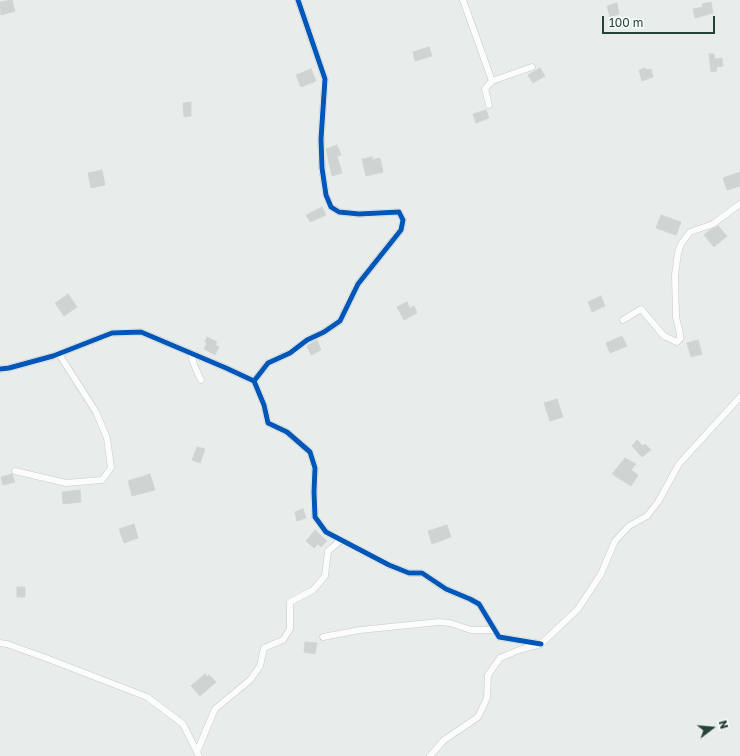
<!DOCTYPE html>
<html>
<head>
<meta charset="utf-8">
<style>
	body { margin:0 }
	#map { position:relative; width:740px; height:756px; overflow:hidden; background:#e8edeb; font-family:"Golos Text",sans-serif }
	canvas { display:block }
	.north { position:absolute; left:692px; top:708px; width:40px; height:40px; -webkit-text-stroke:3px #f7fbf9; paint-order:stroke; rotate:74deg; font-size:11px; font-weight:700; line-height:16px; text-align:center; color:#24423a }
	.north::after { content:''; display:block; margin:auto; width:14px; height:18px; background:#24423a; clip-path:polygon(50% 0,100% 100%,50% 72%,0 100%) }
	.scale { position:absolute; left:602px; top:16px; width:113px; height:18px; box-sizing:border-box; border:2px solid #24423a; border-top:0; padding-left:5px; font-size:12px; line-height:14px; white-space:nowrap; color:#24423a; -webkit-text-stroke:3px #f7fbf9; paint-order:stroke }
</style>
</head>
<body>
<div id="map">
<canvas width="740" height="756"></canvas>
<div class="north">N</div>
<div class="scale">100 m</div>
</div>
<script>
const ctx = document.querySelector('canvas').getContext('2d');
ctx.lineJoin = 'round';
function fill(path, color) {
  ctx.fillStyle = color;
  ctx.fill(path, 'evenodd');
}
function poly(rows) {
  const path = new Path2D();
  for (const r of rows) {
    path.moveTo(r[0], r[1]);
    for (let i = 2; i < r.length; i += 2) path.lineTo(r[i], r[i + 1]);
  }
  return path;
}
function strokePath(path, color, width, dash) {
  ctx.strokeStyle = color;
  ctx.lineWidth = width;
  ctx.lineCap = dash ? 'butt' : 'round';
  ctx.setLineDash(dash || []);
  ctx.stroke(path);
}
const building = poly([
	[12,0,15,11,1,15,0,2,12,0],
	[711,2,713,13,695,18,693,9,703,7,702,4,711,2],
	[617,3,619,14,610,17,607,6,617,3],
	[429,47,432,56,415,61,413,52,429,47],
	[709,54,714,54,715,59,722,58,723,66,716,67,717,71,711,72,709,54],
	[540,68,545,76,533,83,528,75,540,68],
	[645,68,646,70,651,69,653,77,642,81,639,70,645,68],
	[311,69,316,81,301,87,296,75,311,69],
	[191,102,191,116,184,117,183,103,191,102],
	[486,110,489,118,476,123,473,114,486,110],
	[337,145,341,155,337,156,342,173,332,176,326,149,337,145],
	[372,157,372,160,380,158,383,172,366,176,362,159,372,157],
	[102,170,105,185,91,188,88,173,102,170],
	[740,172,740,186,727,190,723,178,740,172],
	[322,207,326,215,310,222,306,215,322,207],
	[661,215,681,222,676,235,656,228,661,215],
	[718,226,727,236,714,247,704,235,710,230,718,226],
	[68,294,77,307,64,316,55,303,68,294],
	[601,296,605,306,592,312,588,302,601,296],
	[407,302,410,308,414,306,417,313,404,320,397,307,407,302],
	[622,336,627,346,610,353,606,343,622,336],
	[207,337,217,342,215,345,219,347,215,355,204,349,207,343,205,342,207,337],
	[317,340,321,350,311,355,307,346,317,340],
	[698,340,702,354,691,357,687,343,698,340],
	[557,399,563,417,550,421,544,403,557,399],
	[637,440,643,446,645,444,651,450,642,457,632,446,637,440],
	[197,447,205,449,200,463,192,460,197,447],
	[625,458,636,464,631,470,638,475,631,486,612,474,625,458],
	[12,474,15,482,3,485,1,477,12,474],
	[150,474,155,490,132,496,128,481,150,474],
	[80,490,81,502,63,504,62,492,80,490],
	[303,509,306,518,297,521,295,512,303,509],
	[134,524,138,538,124,543,119,529,134,524],
	[447,525,451,537,432,544,428,531,447,525],
	[315,530,327,541,321,547,318,544,314,548,306,541,315,530],
	[17,587,25,587,25,597,17,597,17,587],
	[305,642,317,643,315,654,304,652,305,642],
	[205,674,208,677,209,675,216,682,200,696,191,686,205,674]
]);
fill(building, '#cfd4d2');
strokePath(building, '#d1d6d4', 1);
const street = poly([
	[463,0,492,81,532,67],
	[489,105,485,89,492,81],
	[623,320,641,309,664,336,677,342,680,339,680,334,676,317,675,275,678,253,681,244,690,232,713,224,740,204],
	[191,353,194,365,201,380],
	[0,369,9,368,53,356,112,333,141,332,226,368,254,381,264,405,268,423,287,432,310,452,315,468,314,492,315,517,326,532,389,565,409,573,422,573,446,589,470,599,479,604,499,637,541,644],
	[254,381,268,363,290,353,307,340,324,332,340,321,358,284,401,230,403,220,399,212,359,214,339,212,331,207,326,195,322,168,321,139,325,79,298,0],
	[15,471,66,483,102,480,111,468,107,438,96,412,59,354],
	[323,637,360,630,439,622,450,623,471,630,494,630],
	[0,643,7,644,46,658,147,697,183,724,199,756],
	[197,752,215,709,250,680,260,666,264,648,283,640,290,629,290,602,313,590,325,576,328,551,341,540],
	[430,756,444,740,478,717,487,698,488,675,500,658,519,650,541,644,578,609,601,574,615,541,629,526,647,516,658,502,679,464,740,397]
]);
strokePath(street, '#c5cac8', 7);
strokePath(street, '#fcfcfc', 6);
strokePath(poly([
	[0,369,9,368,53,356,112,333,141,332,226,368,254,381,264,405,268,423,287,432,310,452,315,468,314,492,315,517,326,532,389,565,409,573,422,573,446,589,470,599,479,604,499,637,541,644],
	[254,381,268,363,290,353,307,340,324,332,340,321,358,284,401,230,403,220,399,212,359,214,339,212,331,207,326,195,322,168,321,139,325,79,298,0]
]), '#0057b8', 5);
</script>
</body>
</html>
